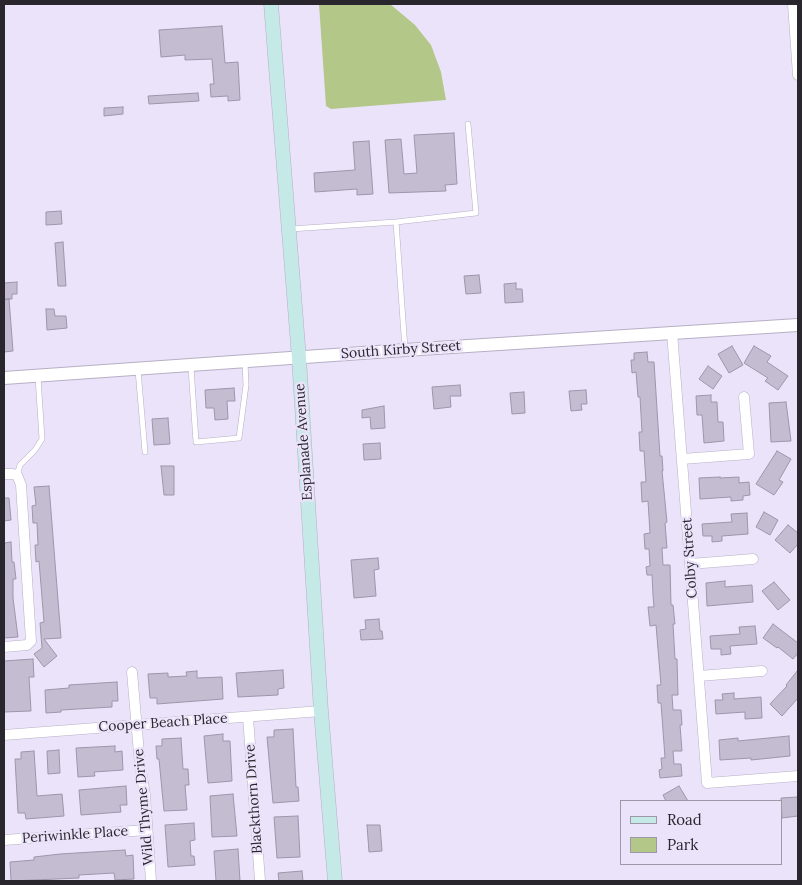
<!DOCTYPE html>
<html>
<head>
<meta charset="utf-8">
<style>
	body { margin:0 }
	#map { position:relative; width:802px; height:885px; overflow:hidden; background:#ebe3f9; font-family:Lora,serif }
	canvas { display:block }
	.frame { position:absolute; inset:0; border:5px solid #29262e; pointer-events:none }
	.legend { position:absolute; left:620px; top:800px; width:162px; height:65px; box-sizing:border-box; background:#ebe3f9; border:1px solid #9d97a8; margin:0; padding:6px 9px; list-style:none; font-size:15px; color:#29262e }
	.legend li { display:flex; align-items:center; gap:10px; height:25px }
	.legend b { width:25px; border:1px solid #9d97a8 }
</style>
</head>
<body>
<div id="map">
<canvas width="802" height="885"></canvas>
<div class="frame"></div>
<ul class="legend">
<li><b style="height:6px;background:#c4e9e7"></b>Road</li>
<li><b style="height:14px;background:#b3c789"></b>Park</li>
</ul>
</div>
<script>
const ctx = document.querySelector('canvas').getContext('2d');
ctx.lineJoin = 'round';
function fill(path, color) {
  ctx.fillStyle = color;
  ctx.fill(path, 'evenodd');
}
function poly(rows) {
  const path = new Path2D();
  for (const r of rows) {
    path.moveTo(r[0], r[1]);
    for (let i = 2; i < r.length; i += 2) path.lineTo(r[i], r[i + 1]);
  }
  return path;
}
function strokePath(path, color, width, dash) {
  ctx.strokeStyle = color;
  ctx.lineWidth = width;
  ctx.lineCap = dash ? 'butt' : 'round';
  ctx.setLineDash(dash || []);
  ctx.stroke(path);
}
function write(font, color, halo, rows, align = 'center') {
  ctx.font = font + ' Lora,serif';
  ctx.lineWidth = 4.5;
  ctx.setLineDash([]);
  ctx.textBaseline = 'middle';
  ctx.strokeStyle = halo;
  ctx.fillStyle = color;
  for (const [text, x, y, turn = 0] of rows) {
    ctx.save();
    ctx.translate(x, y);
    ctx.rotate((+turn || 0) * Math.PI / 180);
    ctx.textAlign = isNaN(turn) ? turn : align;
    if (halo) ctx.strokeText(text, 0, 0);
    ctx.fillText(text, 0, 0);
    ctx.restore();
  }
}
fill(poly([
	[319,4,390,4,415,25,431,45,441,72,446,100,331,109,326,106]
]), '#b3c789');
const building = poly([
	[222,26,225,63,238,62,240,100,228,101,228,96,211,97,210,84,214,84,212,59,185,60,185,55,161,57,159,30,222,26],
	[198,93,199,101,149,104,148,96,198,93],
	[123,107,123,114,104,116,104,108,123,107],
	[454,133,457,184,445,185,446,191,389,193,385,140,401,139,404,174,417,173,414,135,454,133],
	[369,141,373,194,357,195,357,189,315,192,314,173,355,170,353,142,369,141],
	[61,211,62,224,46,225,46,212,61,211],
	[63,242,66,286,58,286,55,243,63,242],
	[479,275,481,293,466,294,464,276,479,275],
	[17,282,17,294,12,294,12,299,4,299,4,283,17,282],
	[516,283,516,289,522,289,523,302,505,303,504,284,516,283],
	[9,299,13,351,4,352,4,300,9,299],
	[46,309,54,309,55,316,66,316,67,328,47,330,46,309],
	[732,346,743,365,729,373,718,354,732,346],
	[754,346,771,356,767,362,788,376,778,390,765,381,768,378,744,363,754,346],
	[647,352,648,362,654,362,660,456,662,456,663,471,662,471,667,522,665,523,667,548,662,548,663,565,670,565,671,605,673,605,675,624,673,624,675,659,677,659,678,695,672,695,673,710,681,710,682,725,680,725,682,751,673,751,674,764,681,764,682,776,660,778,659,770,662,769,661,758,665,758,661,703,658,703,657,685,661,685,656,625,650,626,648,607,654,607,653,595,652,575,647,575,646,567,650,566,649,549,645,549,644,534,650,533,648,501,642,502,641,482,646,482,644,451,640,451,639,432,642,432,640,397,638,397,636,372,632,373,631,360,634,360,634,353,647,352],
	[708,366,722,376,713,389,699,379,708,366],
	[460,385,461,396,450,396,451,407,434,409,432,387,460,385],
	[234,388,235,401,227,401,228,419,215,420,214,408,206,408,205,390,234,388],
	[586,390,587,404,581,404,582,410,571,411,569,391,586,390],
	[524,392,525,413,512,414,510,393,524,392],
	[711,395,711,402,717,402,718,422,723,422,724,441,704,443,702,415,697,415,696,396,711,395],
	[786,402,791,441,771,442,769,403,786,402],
	[384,406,385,428,371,429,370,417,362,418,362,410,384,406],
	[168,418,170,444,154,445,152,419,168,418],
	[380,443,381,459,364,460,363,444,380,443],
	[777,451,791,459,779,480,783,482,774,495,756,484,777,451],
	[161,466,174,466,174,495,164,495,161,466],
	[720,477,720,478,739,477,739,483,749,482,750,495,743,496,743,500,731,501,731,497,700,499,699,478,720,477],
	[49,486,61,638,44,639,57,656,44,667,34,654,42,648,40,623,44,622,39,561,36,562,35,545,38,545,37,523,33,523,32,506,36,505,34,487,49,486],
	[4,498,9,498,11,520,4,521,4,498],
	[764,512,778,520,770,535,756,527,764,512],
	[747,513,748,534,722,536,722,541,712,542,712,536,703,536,702,524,732,522,731,514,747,513],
	[788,525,798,533,798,544,790,553,775,540,788,525],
	[11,542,12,562,14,562,16,579,13,579,13,598,18,637,4,638,4,543,11,542],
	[378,558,379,569,374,570,376,596,354,598,351,560,378,558],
	[725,581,725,587,752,585,753,602,707,606,706,583,725,581],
	[774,582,790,600,778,610,762,591,774,582],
	[379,619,380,631,382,631,383,639,361,640,360,630,366,629,365,620,379,619],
	[773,624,798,643,798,653,793,659,778,647,777,648,763,638,773,624],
	[755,626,757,644,730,646,731,654,721,655,721,649,711,649,710,636,740,634,739,627,755,626],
	[33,659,34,677,29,677,31,711,4,712,4,661,33,659],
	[283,670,284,688,278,689,278,695,238,697,236,673,283,670],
	[798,670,798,698,782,716,770,704,787,686,786,685,798,670],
	[197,671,197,678,222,677,223,699,157,704,157,698,150,698,148,674,168,673,168,677,187,676,186,672,197,671],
	[117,682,118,701,112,701,112,707,61,710,61,712,46,713,45,690,69,688,69,685,117,682],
	[734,693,734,699,761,697,762,718,745,719,745,712,716,714,715,700,723,700,722,694,734,693],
	[293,729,296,787,298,787,299,801,273,803,267,737,274,737,274,730,293,729],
	[223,734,223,741,230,741,232,781,208,783,204,736,223,734],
	[789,736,790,756,751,760,751,758,720,760,719,740,738,738,738,741,789,736],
	[181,738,183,769,188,769,189,785,185,785,187,810,164,811,159,759,157,759,156,746,162,746,162,739,181,738],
	[115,746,115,752,122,751,123,770,94,772,95,776,78,777,76,748,115,746],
	[59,750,60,773,48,774,47,751,59,750],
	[34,751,37,796,62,794,64,816,26,819,25,813,18,813,15,759,21,759,21,752,34,751],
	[126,786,127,805,120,805,121,812,81,815,79,790,126,786],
	[679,786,688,801,666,801,663,795,679,786],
	[233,794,237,836,212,837,210,796,233,794],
	[798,797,798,816,782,818,781,798,798,797],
	[298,816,300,857,277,858,274,817,298,816],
	[194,823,195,840,190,841,191,856,194,856,195,865,168,867,165,825,194,823],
	[367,825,380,825,382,851,369,852,367,825],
	[238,849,240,881,216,881,214,851,238,849],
	[125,850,126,856,133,855,134,879,115,880,114,873,79,875,79,878,11,881,10,862,34,860,34,857,60,854,125,850],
	[302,871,303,881,279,881,278,873,302,871]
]);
fill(building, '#c4bdd2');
strokePath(building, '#9d96aa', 1);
const service = poly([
	[396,222,476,213,468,124],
	[290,229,396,222,405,349],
	[191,367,196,442,239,438,246,385,245,362],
	[138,370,145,452],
	[17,475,20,465,35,450,42,439,38,377]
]);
const minor = poly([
	[793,4,798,75],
	[672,332,707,783,798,776],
	[682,459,749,454,744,397],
	[4,474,13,474,17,475,21,485,31,641,27,645,4,647],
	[690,564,753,559],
	[132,672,140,765,145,795,151,881],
	[699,676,762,671],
	[248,717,260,881],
	[4,735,321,711],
	[4,840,147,830]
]);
const tertiary = poly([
	[4,378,405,350,798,325]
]);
const secondary = poly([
	[271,4,299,358,321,711,335,881]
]);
strokePath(service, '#b7afc4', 6);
strokePath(minor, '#b7afc4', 11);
strokePath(tertiary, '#b7afc4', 14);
strokePath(secondary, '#b7afc4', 15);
strokePath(service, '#fff', 5);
strokePath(minor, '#fff', 10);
strokePath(tertiary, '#fff', 12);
strokePath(secondary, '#c4e9e7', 14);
write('14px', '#29262e', '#ebe3f9', [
	["South Kirby Street",401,350,-4],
	["Esplanade Avenue",304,442,-94],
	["Colby Street",690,558,-94],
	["Cooper Beach Place",163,723,-4],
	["Blackthorn Drive",254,799,-94],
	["Wild Thyme Drive",144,807,-95],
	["Periwinkle Place",75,835,-4]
]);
</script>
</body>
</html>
